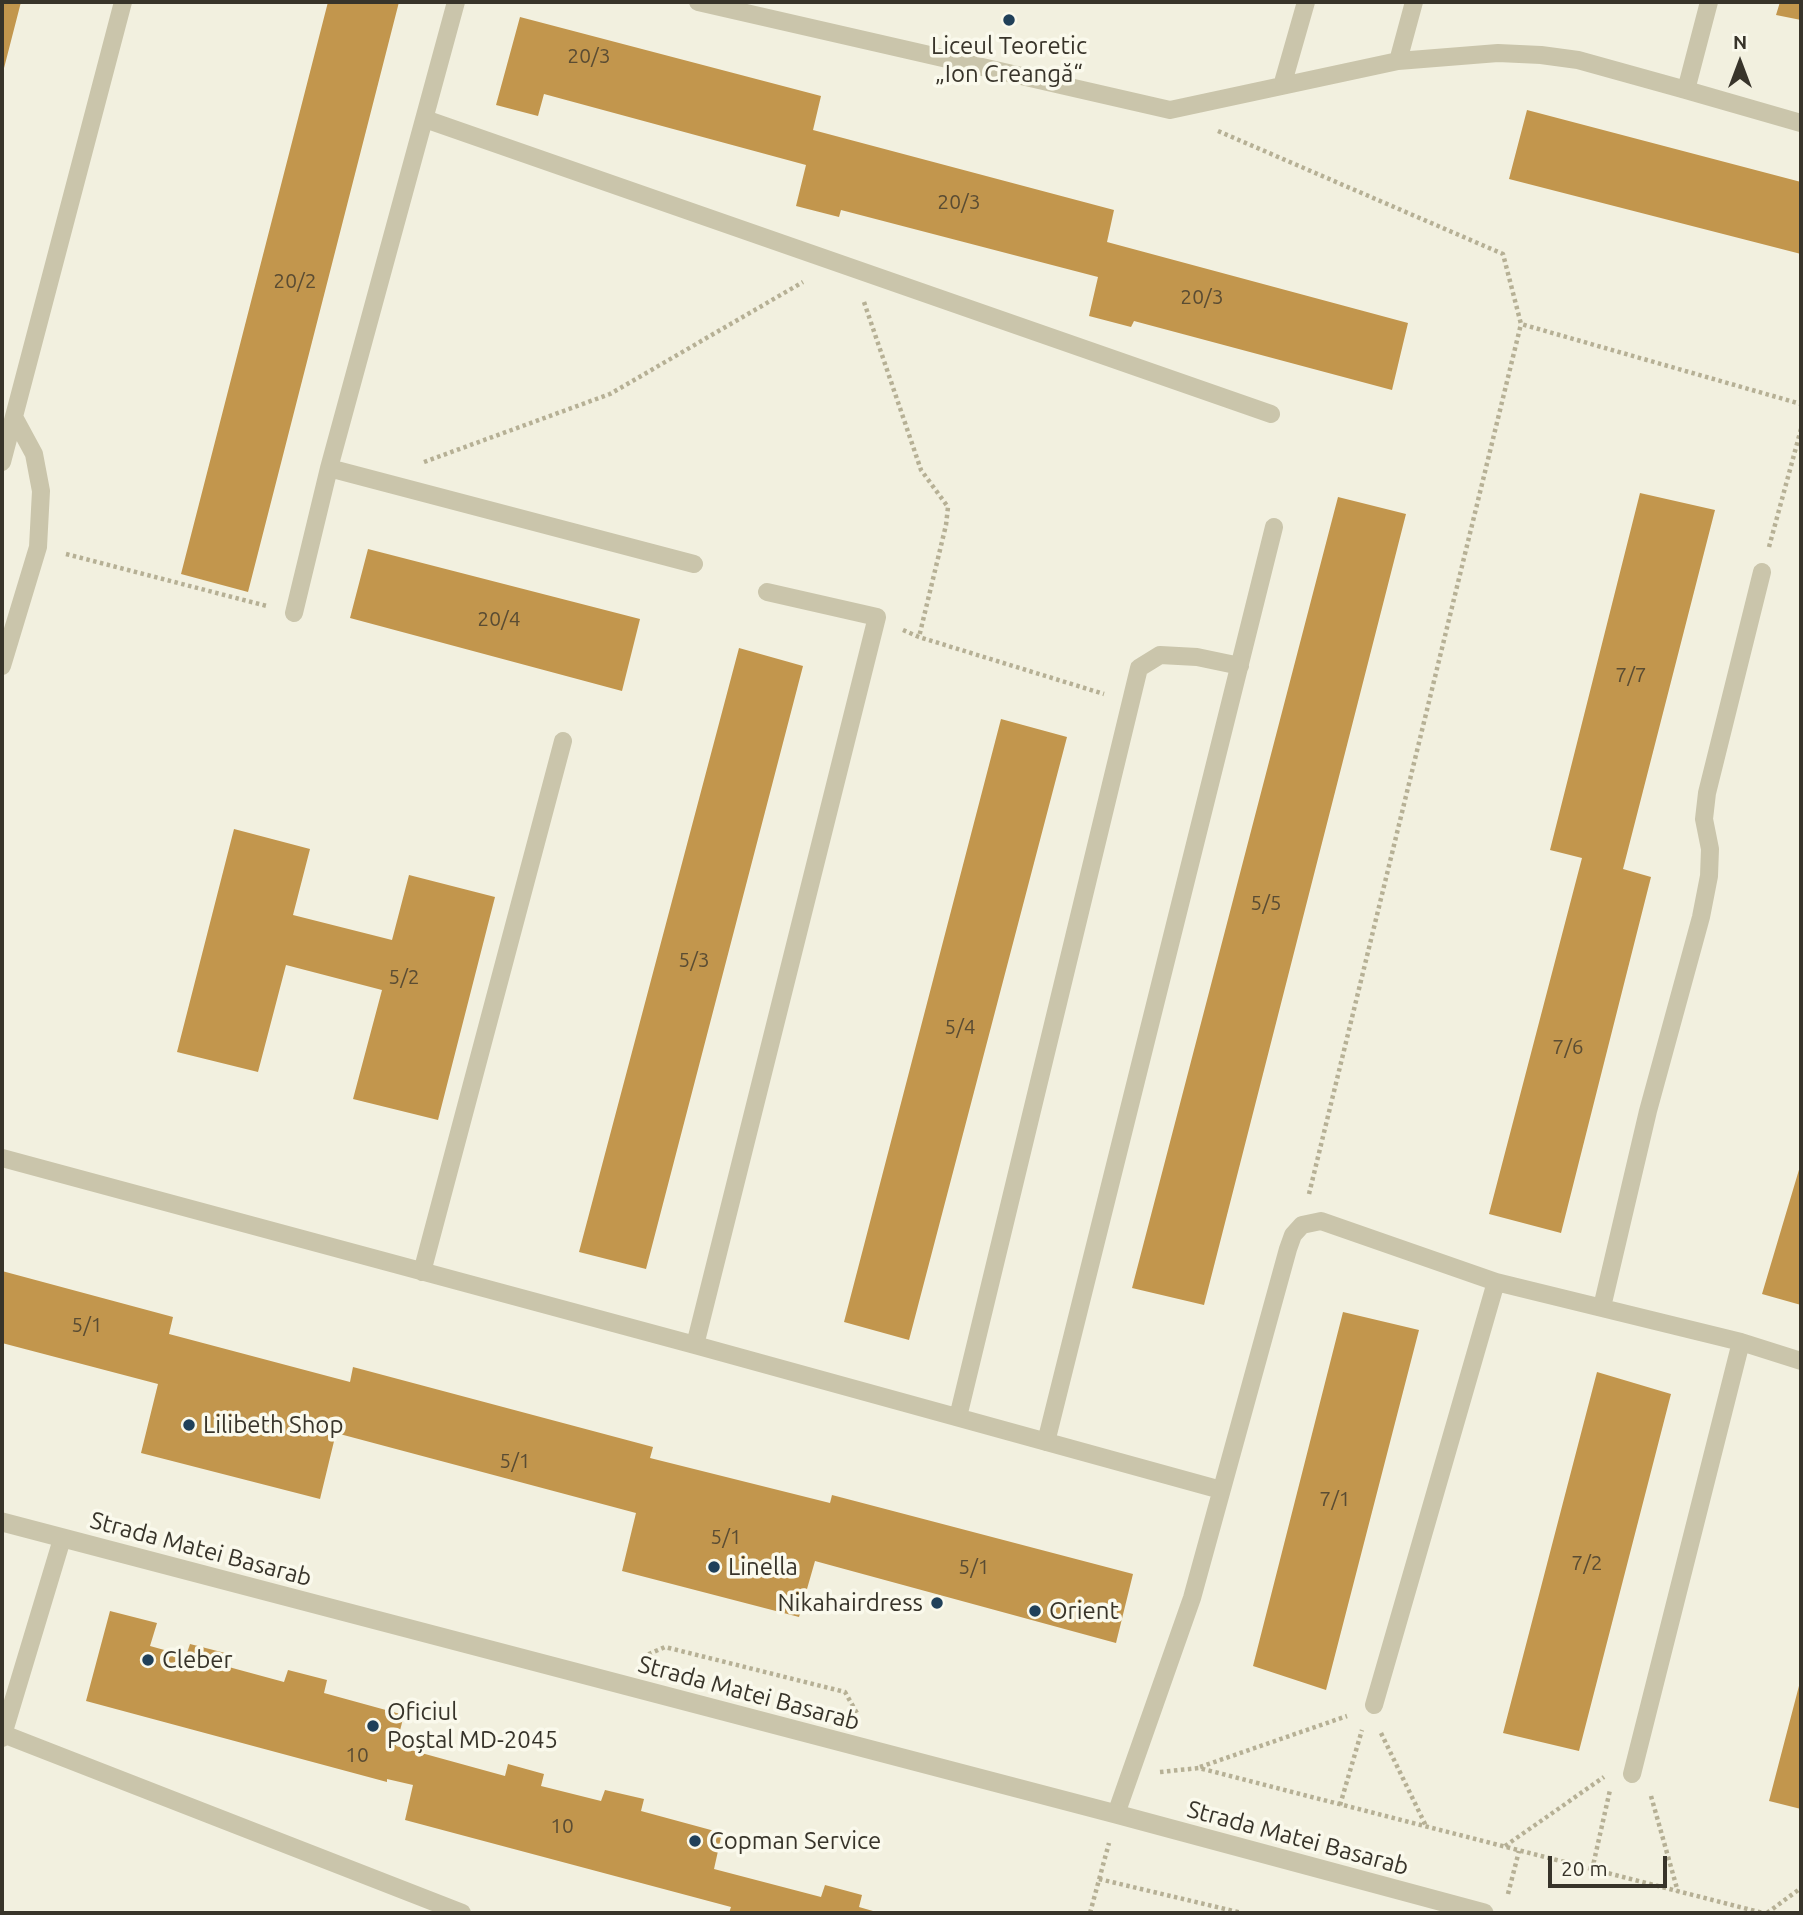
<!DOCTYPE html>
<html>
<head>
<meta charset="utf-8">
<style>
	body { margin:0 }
	#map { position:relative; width:1803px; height:1915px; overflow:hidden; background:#f2f0df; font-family:Ubuntu,sans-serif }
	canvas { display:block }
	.frame { position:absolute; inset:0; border:4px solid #38342a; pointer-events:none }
	.north { position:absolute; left:1705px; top:28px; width:70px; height:70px; -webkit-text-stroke:5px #faf9ec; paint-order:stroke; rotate:0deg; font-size:19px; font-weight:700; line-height:28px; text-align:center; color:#38342a }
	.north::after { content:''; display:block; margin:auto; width:24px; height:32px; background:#38342a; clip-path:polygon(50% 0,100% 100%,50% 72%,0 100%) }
	.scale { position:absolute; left:1548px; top:1856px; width:119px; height:32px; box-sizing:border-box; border:4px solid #38342a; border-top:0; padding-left:9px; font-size:21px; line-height:24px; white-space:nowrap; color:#38342a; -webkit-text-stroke:5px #faf9ec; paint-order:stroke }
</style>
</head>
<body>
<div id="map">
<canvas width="1803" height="1915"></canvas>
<div class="frame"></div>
<div class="north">N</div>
<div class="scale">20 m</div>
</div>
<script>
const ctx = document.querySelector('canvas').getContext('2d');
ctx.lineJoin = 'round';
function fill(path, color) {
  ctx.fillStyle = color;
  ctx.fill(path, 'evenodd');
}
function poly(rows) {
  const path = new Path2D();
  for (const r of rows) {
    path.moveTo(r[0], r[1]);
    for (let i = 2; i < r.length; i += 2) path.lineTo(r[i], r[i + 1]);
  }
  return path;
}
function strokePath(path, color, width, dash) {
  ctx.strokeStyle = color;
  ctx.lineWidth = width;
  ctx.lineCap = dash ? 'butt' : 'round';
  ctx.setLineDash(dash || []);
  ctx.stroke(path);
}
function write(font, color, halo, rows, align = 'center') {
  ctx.font = font + ' Ubuntu,sans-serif';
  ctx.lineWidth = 7;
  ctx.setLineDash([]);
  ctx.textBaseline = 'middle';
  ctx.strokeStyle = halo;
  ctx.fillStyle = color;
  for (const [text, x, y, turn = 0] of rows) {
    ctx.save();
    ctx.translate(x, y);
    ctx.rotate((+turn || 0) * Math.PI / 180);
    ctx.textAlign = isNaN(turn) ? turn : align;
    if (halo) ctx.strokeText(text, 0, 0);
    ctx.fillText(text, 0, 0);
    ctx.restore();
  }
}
fill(poly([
	[2,2,21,2,3,72,2,72],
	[328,2,399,2,248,592,181,574],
	[1780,2,1801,2,1801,20,1776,15],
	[520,17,821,96,813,130,1114,210,1107,242,1408,323,1392,390,1134,321,1131,327,1089,316,1098,277,841,210,839,217,796,206,806,165,544,94,538,116,496,105],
	[1527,110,1801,182,1801,254,1509,179],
	[1640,493,1715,510,1623,869,1651,877,1561,1233,1489,1214,1582,858,1550,850],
	[1338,497,1406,514,1204,1305,1132,1288],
	[368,549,640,619,622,691,350,618],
	[739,648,803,666,646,1269,579,1252],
	[1001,719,1067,737,909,1340,844,1322],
	[234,829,310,849,293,915,392,940,409,875,495,897,438,1120,353,1099,382,990,286,965,258,1072,177,1052],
	[1801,1163,1801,1305,1762,1294],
	[2,1271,173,1317,169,1334,350,1382,353,1367,653,1447,650,1458,830,1503,832,1495,1133,1574,1116,1643,815,1561,799,1617,622,1571,636,1513,336,1433,320,1499,141,1453,158,1384,2,1343],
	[1343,1312,1419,1330,1326,1690,1253,1666],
	[1597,1372,1671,1394,1579,1751,1503,1733],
	[110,1611,157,1623,150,1646,186,1656,190,1644,229,1654,225,1666,284,1682,288,1670,327,1680,324,1693,404,1715,396,1746,505,1776,508,1764,544,1774,541,1786,601,1801,605,1790,644,1799,641,1811,722,1833,714,1869,821,1897,825,1885,862,1895,859,1907,880,1913,729,1913,731,1907,405,1820,413,1785,387,1779,387,1782,86,1701],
	[1800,1682,1801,1682,1801,1809,1769,1801]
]), '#c2964d');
strokePath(poly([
	[1218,131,1503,254,1521,324,1801,404],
	[864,302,921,470,948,507,946,525,919,637],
	[424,462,610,394,803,282],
	[1769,547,1801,429],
	[66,554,267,606],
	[903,630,919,637,1104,694],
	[1309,1194,1521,324],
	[642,1657,665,1647,845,1692,858,1715],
	[1381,1733,1426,1826],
	[1200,1767,1347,1716],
	[1160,1772,1199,1768,1763,1913],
	[1651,1796,1678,1892],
	[1340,1805,1362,1730],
	[1505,1846,1604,1777],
	[1592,1870,1610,1790],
	[1099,1879,1242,1913],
	[1508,1894,1519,1851],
	[1090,1913,1109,1843],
	[1767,1913,1801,1888]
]), '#b6b095', 4.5, [3.5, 3.5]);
strokePath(poly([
	[698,2,1170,110,1398,61,1498,53,1541,55,1578,60,1686,90,1709,2],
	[1398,61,1414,2],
	[1282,86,1306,2],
	[1686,90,1801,123],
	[425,119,1271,414],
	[2,462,123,2],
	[329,468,694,564],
	[294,613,329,468,456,2],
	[2,666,38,547,41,491,34,454,14,417],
	[2,1158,695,1345,1221,1490],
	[422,1272,563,741],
	[1602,1307,1648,1111,1701,917,1709,876,1710,849,1704,819,1707,793,1762,572],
	[695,1345,877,617,767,592],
	[958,1417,1139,668,1160,655,1197,657,1240,666],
	[1046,1442,1274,527],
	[1374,1705,1496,1282],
	[3,1734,462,1913],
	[2,1738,62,1539],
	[1632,1774,1741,1342],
	[1116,1814,1192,1598,1288,1249,1293,1235,1302,1225,1321,1221,1496,1282,1741,1342,1801,1361]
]), '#cac5ab', 18);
strokePath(poly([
	[2,1522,1116,1814,1484,1913]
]), '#cac5ab', 19);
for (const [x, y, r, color] of [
	[1009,20,7,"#204059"],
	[189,1425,7,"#204059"],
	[714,1567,7,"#204059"],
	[937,1603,7,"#204059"],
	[1035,1611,7,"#204059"],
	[148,1660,7,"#204059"],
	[373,1726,7,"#204059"],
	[695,1841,7,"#204059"]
]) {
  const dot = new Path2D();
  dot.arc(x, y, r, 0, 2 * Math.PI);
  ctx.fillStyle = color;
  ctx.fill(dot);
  strokePath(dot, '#faf9ec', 2.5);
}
write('21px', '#5a4c33', null, [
	["20/3",589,56],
	["20/3",959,202],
	["20/2",295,281],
	["20/3",1202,297],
	["20/4",499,619],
	["7/7",1631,675],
	["5/5",1266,903],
	["5/3",694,960],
	["5/2",404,977],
	["5/4",960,1027],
	["7/6",1568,1047],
	["5/1",87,1325],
	["5/1",515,1461],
	["7/1",1335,1499],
	["5/1",726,1537],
	["7/2",1587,1563],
	["5/1",974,1567],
	["10",357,1755],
	["10",562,1826]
]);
write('24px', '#38342a', '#faf9ec', [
	["Liceul Teoretic",1009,46,"center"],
	["„Ion Creangă“",1009,74,"center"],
	["Lilibeth Shop",203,1425],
	["Linella",728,1567],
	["Nikahairdress",923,1603,"right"],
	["Orient",1049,1611],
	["Cleber",162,1660],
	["Oficiul",387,1712],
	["Poștal MD-2045",387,1740],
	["Copman Service",709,1841]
], 'left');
write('24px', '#38342a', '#faf9ec', [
	["Strada Matei Basarab",201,1549,15],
	["Strada Matei Basarab",749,1693,15],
	["Strada Matei Basarab",1298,1838,15]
]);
</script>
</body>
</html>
